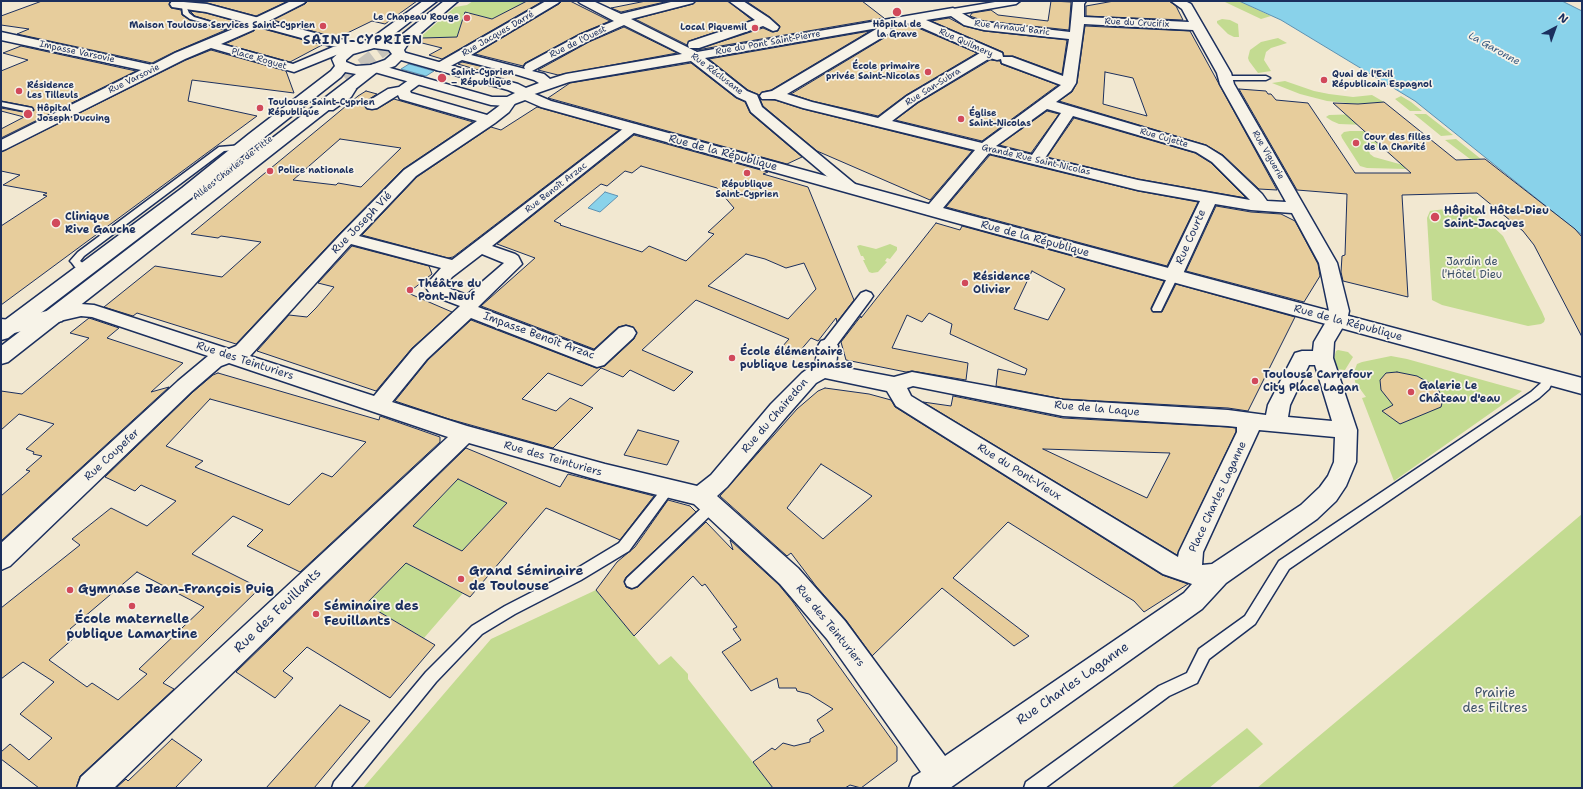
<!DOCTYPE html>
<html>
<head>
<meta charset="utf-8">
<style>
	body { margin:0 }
	#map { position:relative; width:1583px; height:789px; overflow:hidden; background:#f2e8d1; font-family:"Shantell Sans",sans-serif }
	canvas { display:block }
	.frame { position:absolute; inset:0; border:2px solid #1b2f5e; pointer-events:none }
	.north { position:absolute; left:1535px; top:8px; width:40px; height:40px; -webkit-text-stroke:3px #f7f3e8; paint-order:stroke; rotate:41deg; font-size:11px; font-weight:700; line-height:16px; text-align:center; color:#1b2f5e }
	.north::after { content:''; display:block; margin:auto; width:14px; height:18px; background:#1b2f5e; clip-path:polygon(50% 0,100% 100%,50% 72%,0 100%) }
</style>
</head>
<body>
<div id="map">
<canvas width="1583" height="789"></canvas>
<div class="frame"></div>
<div class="north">N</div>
</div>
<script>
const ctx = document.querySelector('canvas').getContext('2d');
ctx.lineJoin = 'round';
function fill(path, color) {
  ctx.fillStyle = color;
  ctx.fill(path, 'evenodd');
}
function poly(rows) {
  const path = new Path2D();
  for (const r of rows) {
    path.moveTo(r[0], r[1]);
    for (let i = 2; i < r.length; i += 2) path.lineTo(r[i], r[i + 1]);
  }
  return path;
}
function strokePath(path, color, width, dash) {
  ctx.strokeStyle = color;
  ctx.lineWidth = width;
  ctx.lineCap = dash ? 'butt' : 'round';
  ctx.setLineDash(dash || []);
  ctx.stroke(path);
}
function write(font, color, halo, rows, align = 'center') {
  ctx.font = font + ' "Shantell Sans",sans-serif';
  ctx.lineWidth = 3.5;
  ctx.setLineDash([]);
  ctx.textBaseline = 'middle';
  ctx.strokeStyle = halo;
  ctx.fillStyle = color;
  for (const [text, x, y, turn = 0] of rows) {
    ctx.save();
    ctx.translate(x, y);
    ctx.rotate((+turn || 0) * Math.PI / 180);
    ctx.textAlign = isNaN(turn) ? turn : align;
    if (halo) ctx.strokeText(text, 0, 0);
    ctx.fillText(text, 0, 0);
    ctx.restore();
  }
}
fill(poly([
	[473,1,529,1,541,4,528,11,514,8,492,19,465,12,457,37,446,46,417,40,455,7,467,5],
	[1239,1,1271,16,1261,19,1225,2],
	[1222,19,1230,20,1238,24,1239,37,1234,37,1228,34,1217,23,1217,21],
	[1278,38,1287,43,1271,48,1266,52,1264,60,1271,71,1258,73,1249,61,1248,58,1250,50,1261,42],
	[1285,81,1314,91,1329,94,1353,97,1372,95,1384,102,1358,104,1327,101,1300,94,1272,83],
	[1401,96,1411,102,1422,111,1410,111,1395,99],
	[1360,114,1366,125,1339,124,1332,121,1326,117,1329,115],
	[1426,114,1453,135,1441,136,1414,114],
	[1350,131,1365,131,1383,148,1371,149,1369,151,1370,154,1374,157,1403,165,1406,169,1367,168,1360,166,1342,138,1341,135,1344,132],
	[1456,139,1481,159,1470,159,1445,140],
	[1445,209,1470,213,1485,219,1503,236,1542,312,1545,319,1544,322,1541,324,1528,326,1442,305,1432,300,1427,218,1430,211],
	[890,244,897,247,897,250,890,259,887,258,885,261,887,262,878,272,872,273,869,272,863,260,865,260,863,256,861,256,857,246,860,245,876,249],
	[1338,350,1348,352,1353,357,1345,370,1335,369,1333,362,1336,351],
	[1391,356,1407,359,1522,391,1394,481,1362,398,1366,397,1355,382,1354,372,1357,364,1362,362],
	[458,479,507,503,462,551,413,526],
	[1582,514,1582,788,1257,788,1411,659],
	[406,563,463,593,424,638,366,604],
	[596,590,659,665,671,656,688,674,688,679,773,788,363,788,491,639],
	[1247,728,1263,744,1209,788,1171,788]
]), '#c3db91');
const water = poly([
	[1239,1,1562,1,1582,11,1582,235,1415,101,1281,20,1239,1],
	[409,64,434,71,426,76,401,69,409,64],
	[605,192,618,196,600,212,588,208,605,192]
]);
fill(water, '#89d2ea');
strokePath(water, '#5d91b2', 1);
const building = poly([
	[42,1,170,1,169,5,171,8,181,10,182,15,190,20,225,30,229,27,228,26,195,16,190,11,206,13,242,23,174,52,152,63,17,34,29,29,1,25,1,16,42,1],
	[190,1,288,1,256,16,207,3,190,1],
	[308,1,417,1,385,24,372,21,337,38,273,20,305,4,308,1],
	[527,1,543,1,442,59,429,55,442,48,422,43,422,38,457,37,465,12,492,19,527,1],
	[562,1,570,1,610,21,579,34,525,63,523,66,475,54,559,4,562,1],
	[646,1,669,1,621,12,611,8,646,1],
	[696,1,728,1,752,20,689,41,687,45,635,19,693,4,696,1],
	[746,1,862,1,884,18,697,50,695,50,763,28,772,32,778,31,780,26,770,17,746,1],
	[1051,1,1071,2,1069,30,984,21,970,16,972,13,991,10,998,15,1048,21,1051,1],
	[1114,1,1169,1,1176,6,1183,20,1086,16,1086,6,1114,1],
	[949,18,964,26,984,31,1067,40,1062,74,1013,56,1004,56,1003,52,931,21,949,18],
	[911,25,977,53,906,95,878,116,812,101,791,94,889,35,892,28,911,25],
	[1085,26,1190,31,1277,190,1259,189,1223,155,1206,145,1059,101,1072,92,1077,83,1085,26],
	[1105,72,1133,78,1147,116,1103,104,1105,72],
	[256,27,322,45,290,62,225,44,254,31,256,27],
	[624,27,677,53,558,75,538,70,589,42,624,27],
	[870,31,771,90,762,92,759,95,748,90,709,59,870,31],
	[21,46,136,71,1,138,1,129,24,117,1,111,1,108,29,113,34,110,32,107,1,101,1,71,28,60,3,53,21,46],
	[211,50,286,71,294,93,192,80,188,101,257,116,1,305,1,226,47,196,43,195,47,193,3,185,20,175,1,171,1,152,186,60,211,50],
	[990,60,1000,61,1001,64,1058,85,982,141,895,120,918,103,990,60],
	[462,62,484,67,478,70,458,64,462,62],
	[691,63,736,98,745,102,750,113,802,157,787,164,548,98,570,83,691,63],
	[1239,89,1266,91,1268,94,1271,94,1276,100,1308,103,1355,173,1411,173,1333,103,1358,104,1384,102,1456,160,1485,159,1575,229,1582,237,1582,337,1534,245,1523,231,1477,193,1402,195,1408,297,1343,281,1341,272,1342,256,1345,255,1347,194,1297,190,1239,89],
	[366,91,377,94,366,101,364,104,367,109,377,109,394,99,473,122,403,169,340,233,236,344,137,313,133,316,104,307,155,266,222,277,261,242,221,236,218,238,191,234,328,121,358,96,366,91],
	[340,139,401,148,361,187,338,183,336,185,293,180,340,139],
	[760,99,775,100,803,109,972,151,930,200,817,151,763,106,760,99],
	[537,107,619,130,453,257,448,258,362,235,417,177,491,127,501,130,537,107],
	[1047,111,1059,114,1031,153,999,145,1047,111],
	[1074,118,1195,153,1211,163,1246,198,1138,179,1047,157,1074,118],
	[634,135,768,172,763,174,808,187,854,300,837,322,836,318,818,341,811,338,799,352,781,348,789,339,696,300,642,350,693,372,674,391,630,370,623,377,601,368,582,386,548,373,522,399,556,411,570,398,593,408,553,448,449,419,395,401,428,360,471,320,596,368,605,366,634,339,637,332,633,327,626,325,618,327,594,349,481,306,535,258,497,244,634,135],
	[641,166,717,188,734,208,708,232,714,234,686,261,649,246,642,252,560,225,561,224,554,221,601,184,607,186,625,171,632,173,641,166],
	[746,254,765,259,786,268,804,263,816,289,788,319,708,286,746,254],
	[990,155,1138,191,1198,202,1167,266,946,207,990,155],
	[1216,206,1251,212,1281,214,1295,221,1318,264,1320,276,1304,302,1186,271,1216,206],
	[936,223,960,230,962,226,1164,281,1151,308,1153,312,1162,312,1176,284,1295,317,1248,411,1228,408,1063,399,996,386,998,369,1025,375,1027,369,950,334,952,324,929,313,922,322,907,315,892,348,968,363,966,380,912,371,906,372,846,360,841,342,861,316,861,318,936,223],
	[1032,271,1065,289,1048,320,1014,309,1032,271],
	[352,246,429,266,432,274,408,293,452,312,412,348,376,391,257,351,289,315,307,317,316,308,334,287,318,283,352,246],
	[89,318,119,328,107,338,183,363,151,392,169,387,1,541,1,496,30,471,26,470,42,456,33,454,34,452,26,449,54,424,19,414,1,430,1,391,22,394,89,338,70,333,89,318],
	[1397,372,1417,376,1435,386,1439,391,1443,399,1441,407,1400,424,1382,411,1393,405,1381,390,1380,380,1386,373,1397,372],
	[218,373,379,420,380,416,440,437,440,442,300,572,247,546,263,530,233,516,192,554,260,588,163,683,174,689,80,776,76,788,39,788,1,759,1,752,10,744,29,760,52,738,20,714,54,682,23,662,1,679,1,608,80,545,72,539,111,508,147,526,176,501,141,485,135,491,105,477,193,392,213,375,218,373],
	[210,399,366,442,332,477,322,473,289,505,195,467,203,461,166,446,210,399],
	[137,572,204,607,139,669,147,674,118,700,92,683,87,687,49,660,75,637,70,629,137,572],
	[825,388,869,394,891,400,895,407,1162,575,1188,584,1144,612,1134,601,1008,522,953,578,1029,636,1014,646,942,588,872,656,846,620,816,586,791,553,787,556,720,496,797,409,818,391,825,388],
	[821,464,872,496,823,539,787,508,821,464],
	[953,396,1063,418,1228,427,1236,428,1236,432,1177,555,923,402,951,406,953,396],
	[1043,449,1170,453,1147,498,1043,449],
	[638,430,679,441,667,465,624,455,638,430],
	[466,448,560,487,568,474,654,496,620,540,546,508,470,597,406,563,366,604,435,645,390,698,307,647,283,671,293,678,275,698,236,672,466,448],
	[458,479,507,503,462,551,413,526,458,479],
	[668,500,690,506,696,512,626,577,624,581,626,587,631,589,638,587,706,522,733,550,730,540,779,585,793,602,897,747,897,761,861,788,850,785,845,788,773,788,753,762,772,748,775,750,783,743,794,746,810,742,810,739,824,731,817,720,833,709,809,694,797,691,796,688,779,688,777,678,751,691,722,652,741,640,733,629,737,627,705,584,702,586,693,576,634,636,596,590,617,562,635,547,668,500],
	[340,705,370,721,314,788,266,788,340,705],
	[172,739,202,760,175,788,116,788,126,779,128,781,172,739]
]);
fill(building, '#e7cd9c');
strokePath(building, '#1b2f5e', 1);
strokePath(poly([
	[345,78,398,38]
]), '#c7c3ba', 14, [14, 7]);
const service = poly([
	[182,6,186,6,189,13,194,17,228,27,225,29,190,19,183,14,182,6],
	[1223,76,1266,76,1270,78,1266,80,1226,80,1222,78,1223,76],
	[346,84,352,84,356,89,351,97,333,110,327,110,327,106,345,93,348,89,345,86,346,84],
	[1,102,32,108,33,110,29,112,1,106,1,102],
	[243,145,246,145,246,149,224,151,84,256,80,261,89,268,91,270,89,272,83,272,75,267,72,263,70,261,78,252,219,147,243,145],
	[1173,273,1178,276,1162,309,1161,311,1153,311,1152,309,1168,276,1173,273],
	[1550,373,1554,374,1555,377,1549,389,1539,398,1289,569,1255,624,1209,659,1197,683,1169,696,1045,788,1024,788,1026,782,1159,686,1187,673,1199,649,1245,616,1279,561,1531,392,1541,383,1546,374,1550,373],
	[668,484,672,486,674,489,672,492,629,551,581,580,515,614,482,634,436,682,350,788,332,788,334,782,426,672,472,626,505,606,571,572,619,543,664,486,668,484],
	[712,501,716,502,718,506,716,510,637,586,632,588,627,586,625,582,627,578,708,502,712,501]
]);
const pedestrian = poly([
	[1001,1,1020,1,1016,4,953,15,948,12,953,9,1001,1],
	[866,291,871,293,873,296,871,299,833,350,828,351,823,350,820,346,823,342,861,293,866,291]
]);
const minor = poly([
	[291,1,306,1,304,3,261,25,254,25,255,27,253,30,221,44,293,64,333,47,353,45,358,46,359,49,358,52,336,55,294,72,211,48,185,59,6,149,1,151,1,140,141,70,1,40,1,32,152,65,175,53,245,24,252,24,251,22,253,19,291,1],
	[546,1,560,1,558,3,471,55,525,69,524,67,526,64,580,35,614,21,580,3,578,1,593,1,621,14,675,1,695,1,693,3,631,19,697,52,953,8,972,19,984,22,1070,32,1073,1,1086,1,1084,4,1084,17,1189,22,1182,9,1171,1,1185,1,1191,4,1231,73,1234,84,1337,263,1349,311,1347,320,1334,342,1333,358,1357,430,1356,462,1346,486,1336,501,1317,519,1226,583,1202,609,950,788,909,788,913,777,921,772,827,639,780,584,694,504,605,482,469,443,114,788,77,788,81,777,448,437,229,363,221,366,192,391,10,566,1,570,1,543,178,381,208,356,92,317,81,316,55,322,48,320,45,316,48,312,55,310,81,304,94,305,229,349,236,346,341,234,404,170,477,121,400,99,398,95,377,108,372,109,367,108,365,105,367,102,388,89,399,87,413,77,423,77,425,80,410,91,411,93,487,115,499,106,504,99,509,98,514,99,516,102,509,112,495,123,416,176,359,236,452,260,628,125,633,124,638,125,640,128,492,246,515,254,518,256,522,264,478,307,594,351,619,328,626,326,633,328,636,333,633,338,604,365,597,367,471,318,427,359,392,402,467,426,605,464,697,486,711,475,771,404,802,373,809,368,815,366,818,346,821,341,828,339,835,341,838,346,836,366,894,377,912,372,1063,400,1228,410,1266,415,1268,405,1295,353,1302,351,1313,351,1314,342,1327,320,1329,311,1319,263,1292,213,1251,210,1215,204,1182,276,1179,280,1173,282,1167,280,1164,276,1200,201,1138,190,989,153,938,214,932,215,926,214,924,210,975,150,803,108,775,99,762,99,760,96,762,93,772,91,878,28,705,58,747,91,757,95,762,107,855,184,857,187,855,190,849,192,843,190,751,112,746,101,737,97,691,61,569,82,523,98,518,97,516,94,518,91,539,83,534,80,518,75,462,60,441,71,436,70,434,67,436,64,546,1],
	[951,16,964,25,984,30,1069,39,1063,76,1012,57,1003,57,1002,53,926,20,951,16],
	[911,23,980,53,907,96,878,118,812,102,787,94,888,34,891,29,889,27,911,23],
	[1084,24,1193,30,1217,73,1220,84,1286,202,1267,201,1262,194,1222,156,1206,146,1056,102,1071,91,1076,83,1084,24],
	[624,25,682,54,566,74,550,79,544,74,532,71,588,41,624,25],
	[990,58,997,60,1001,59,1002,63,1061,85,982,143,892,121,917,102,990,58],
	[1047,109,1061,113,1032,155,996,146,1047,109],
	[1073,116,1196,152,1212,162,1250,200,1138,180,1045,158,1073,116],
	[351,244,441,268,425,286,431,295,460,306,413,349,374,396,250,356,351,244],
	[482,254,504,263,467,295,445,287,452,277,482,254],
	[1309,365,1315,365,1332,421,1288,417,1290,405,1309,365],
	[825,378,887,391,896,406,1163,574,1192,584,1184,593,945,756,845,621,798,568,717,496,727,487,787,416,816,383,825,378],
	[913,386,1063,416,1228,426,1237,427,1237,432,1179,552,1178,557,911,396,907,388,913,386],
	[1259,430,1335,437,1334,462,1328,476,1320,487,1301,505,1212,564,1202,565,1203,552,1259,430],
	[729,1,743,1,769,18,779,27,777,30,773,31,763,26,699,48,689,48,688,45,689,42,755,20,729,1]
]);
const tertiary = poly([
	[399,51,518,84,526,88,528,91,551,101,954,211,1582,378,1582,394,942,219,541,107,525,100,509,106,491,105,371,71,369,68,371,65,376,64,492,97,507,97,515,93,508,90,394,58,392,55,394,52,399,51],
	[55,309,62,311,65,316,62,321,10,334,1,333,1,319,10,320,55,309]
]);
const primary = poly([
	[172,1,207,4,337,39,363,42,376,35,423,1,437,1,385,41,395,43,398,38,444,1,458,1,408,44,404,50,406,55,395,66,377,72,8,362,1,364,1,346,356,74,345,72,341,77,261,140,194,196,8,338,1,340,1,323,182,188,249,134,331,71,335,66,332,59,344,48,331,46,206,12,172,7,170,4,172,1],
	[374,48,389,50,392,54,385,60,371,65,356,66,346,62,346,60,353,54,374,48]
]);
strokePath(service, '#1b2f5e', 3);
strokePath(pedestrian, '#1b2f5e', 3);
strokePath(minor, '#1b2f5e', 3);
strokePath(tertiary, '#1b2f5e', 3);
strokePath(primary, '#1b2f5e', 3);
fill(service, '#f7f3e8');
fill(pedestrian, '#f7f3e8');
fill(minor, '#f7f3e8');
fill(tertiary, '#f7f3e8');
fill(primary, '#f7f3e8');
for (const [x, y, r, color] of [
	[897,12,5,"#d1495b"],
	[467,18,4,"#d1495b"],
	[323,26,4,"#d1495b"],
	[755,28,4,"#d1495b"],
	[928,72,4,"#d1495b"],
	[442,78,5,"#d1495b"],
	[1324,80,4,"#d1495b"],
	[19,91,4,"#d1495b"],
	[260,108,4,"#d1495b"],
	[28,114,5,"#d1495b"],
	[961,119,4,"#d1495b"],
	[1356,143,4,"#d1495b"],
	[270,171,4,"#d1495b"],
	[747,173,4,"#d1495b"],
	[1435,217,5,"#d1495b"],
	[56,223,5,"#d1495b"],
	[965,283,4,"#d1495b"],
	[410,290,4,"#d1495b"],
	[732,358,4,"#d1495b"],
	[1255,381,4,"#d1495b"],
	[1411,392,4,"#d1495b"],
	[461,579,4,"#d1495b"],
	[70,590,4,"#d1495b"],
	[132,606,4,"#d1495b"],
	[316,614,4,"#d1495b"]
]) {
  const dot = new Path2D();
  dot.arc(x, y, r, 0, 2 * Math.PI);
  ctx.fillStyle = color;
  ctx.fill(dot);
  strokePath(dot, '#f7f3e8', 1.5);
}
write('bold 9px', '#1b2f5e', '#f7f3e8', [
	["Le Chapeau Rouge",459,18,"right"],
	["Hôpital de",897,25,"center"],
	["la Grave",897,35,"center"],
	["Maison Toulouse Services Saint-Cyprien",315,26,"right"],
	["Local Piquemil",747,28,"right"],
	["École primaire",920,67,"right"],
	["privée Saint-Nicolas",920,77,"right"],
	["Saint-Cyprien",451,73],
	["– République",451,83],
	["Quai de l'Exil",1332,75],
	["Républicain Espagnol",1332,85],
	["Résidence",27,86],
	["Les Tilleuls",27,96],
	["Toulouse Saint-Cyprien",268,103],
	["République",268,113],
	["Hôpital",37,109],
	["Joseph Ducuing",37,119],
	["Église",969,114],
	["Saint-Nicolas",969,124],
	["Cour des filles",1364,138],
	["de la Charité",1364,148],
	["Police nationale",278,171],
	["République",747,185,"center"],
	["Saint-Cyprien",747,195,"center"]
], 'left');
write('9px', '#1b2f5e', '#f7f3e8', [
	["Rue du Crucifix",1137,23,3],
	["Rue Arnaud Baric",1012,28,7],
	["Rue Jacques Darré",498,34,-30],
	["Rue de l'Ouest",578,42,-26],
	["Rue du Pont Saint-Pierre",768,43,-10],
	["Rue Quilmery",966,43,24],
	["Impasse Varsovie",77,52,12],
	["Place Roguet",259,59,16],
	["Rue Réclusane",717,74,37],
	["Rue Varsovie",134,79,-26],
	["Rue San-Subra",933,87,-32],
	["Rue Cujette",1164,138,16],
	["Rue Viguerie",1268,155,60],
	["Grande Rue Saint-Nicolas",1036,160,13],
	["Allées Charles de Fitte",233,168,-38],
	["Rue Benoît Arzac",556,188,-38]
]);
write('italic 10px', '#365881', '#f7f3e8', [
	["La Garonne",1494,49,29]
]);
write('11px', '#1b2f5e', '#f7f3e8', [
	["Rue de la République",723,153,15],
	["Rue Joseph Vié",362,223,-46],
	["Rue Courte",1191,237,-66],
	["Rue de la République",1035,239,15],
	["Rue de la République",1348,323,15],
	["Impasse Benoît Arzac",539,336,20],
	["Rue des Teinturiers",245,361,18],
	["Rue de la Laque",1097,409,5],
	["Rue du Chairedon",775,416,-49],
	["Rue Coupefer",112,455,-43],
	["Rue des Teinturiers",553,459,16],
	["Rue du Pont-Vieux",1019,472,32],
	["Place Charles Laganne",1218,497,-65],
	["Rue des Teinturiers",830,626,51]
]);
write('bold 11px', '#1b2f5e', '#f7f3e8', [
	["Hôpital Hôtel-Dieu",1444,211],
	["Saint-Jacques",1444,224],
	["Clinique",65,217],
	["Rive Gauche",65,230],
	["Résidence",973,277],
	["Olivier",973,290],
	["Théâtre du",418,284],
	["Pont-Neuf",418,297],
	["École élémentaire",740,352],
	["publique Lespinasse",740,365],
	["Toulouse Carrefour",1263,375],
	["City Place Lagan",1263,388],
	["Galerie Le",1419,386],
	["Château d'eau",1419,399]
], 'left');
write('11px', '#3d5168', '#f7f3e8', [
	["Jardin de",1472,262],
	["l'Hôtel Dieu",1472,275]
]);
ctx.letterSpacing = '1px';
write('bold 13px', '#1b2f5e', '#f7f3e8', [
	["SAINT-CYPRIEN",363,41]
]);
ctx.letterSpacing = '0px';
write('bold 13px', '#1b2f5e', '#f7f3e8', [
	["Grand Séminaire",469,572],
	["de Toulouse",469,587],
	["Gymnase Jean-François Puig",78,590],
	["Séminaire des",324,607],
	["Feuillants",324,622],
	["École maternelle",132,620,"center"],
	["publique Lamartine",132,635,"center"]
], 'left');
write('13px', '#1b2f5e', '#f7f3e8', [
	["Rue des Feuillants",278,611,-44],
	["Rue Charles Laganne",1073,684,-35]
]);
write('13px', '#3d5168', '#f7f3e8', [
	["Prairie",1495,694],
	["des Filtres",1495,709]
]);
</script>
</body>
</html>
